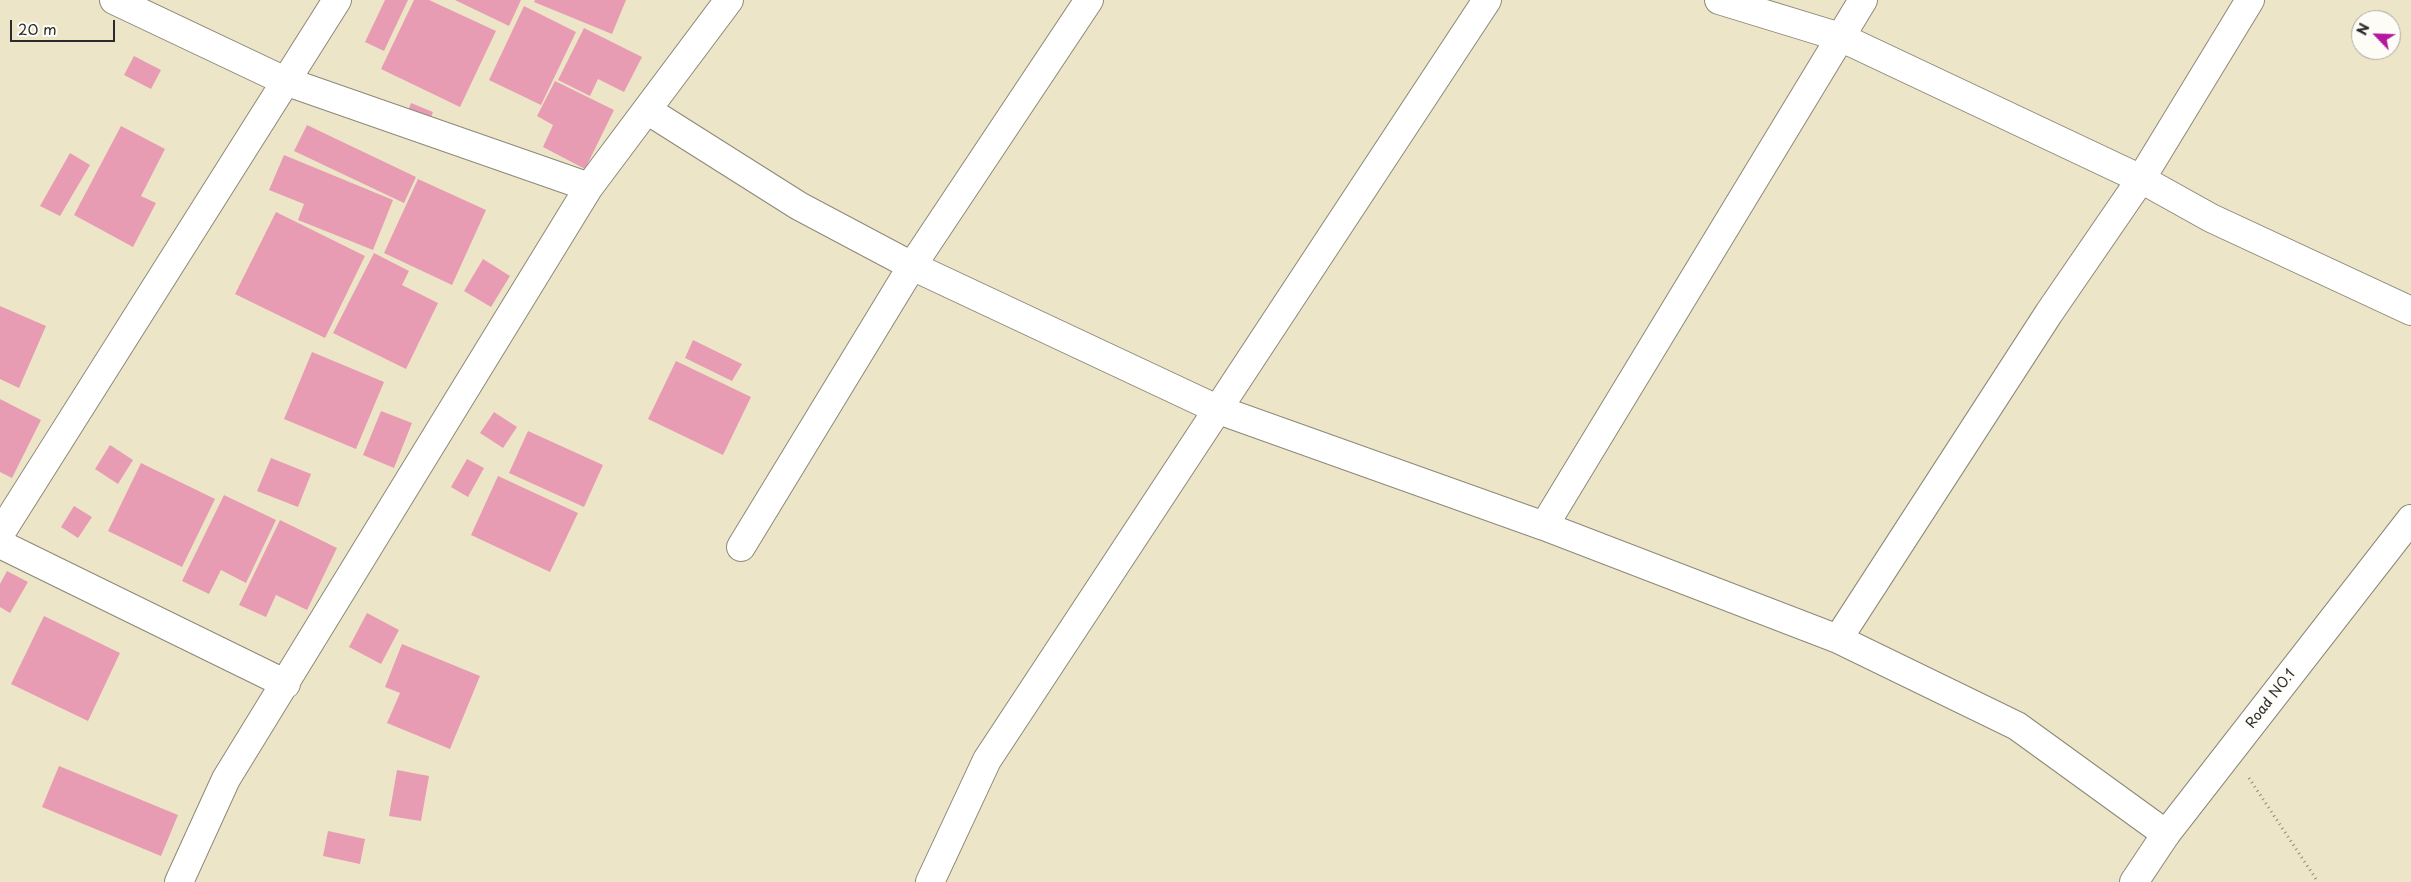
<!DOCTYPE html>
<html>
<head>
<meta charset="utf-8">
<style>
	body { margin:0 }
	#map { position:relative; width:2411px; height:882px; overflow:hidden; background:#ede5c7; font-family:"Playpen Sans",sans-serif }
	canvas { display:block }
	.north { position:absolute; left:2351px; top:10px; width:50px; height:50px; box-sizing:border-box; background:#fdfcf7; border:1px solid #a9a8a5; border-radius:50%; rotate:294deg; font-size:14px; font-weight:700; line-height:20px; text-align:center; color:#2b2b2b }
	.north::after { content:''; display:block; margin:auto; width:18px; height:22px; background:#b5179e; clip-path:polygon(50% 0,100% 100%,50% 72%,0 100%) }
	.scale { position:absolute; left:10px; top:20px; width:105px; height:22px; box-sizing:border-box; border:2px solid #2b2b2b; border-top:0; padding-left:6px; font-size:15px; line-height:18px; white-space:nowrap; color:#2b2b2b; -webkit-text-stroke:4px #fdfcf7; paint-order:stroke }
</style>
</head>
<body>
<div id="map">
<canvas width="2411" height="882"></canvas>
<div class="north">N</div>
<div class="scale">20 m</div>
</div>
<script>
const ctx = document.querySelector('canvas').getContext('2d');
ctx.lineJoin = 'round';
function fill(path, color) {
  ctx.fillStyle = color;
  ctx.fill(path, 'evenodd');
}
function poly(rows) {
  const path = new Path2D();
  for (const r of rows) {
    path.moveTo(r[0], r[1]);
    for (let i = 2; i < r.length; i += 2) path.lineTo(r[i], r[i + 1]);
  }
  return path;
}
function strokePath(path, color, width, dash) {
  ctx.strokeStyle = color;
  ctx.lineWidth = width;
  ctx.lineCap = dash ? 'butt' : 'round';
  ctx.setLineDash(dash || []);
  ctx.stroke(path);
}
function write(font, color, halo, rows, align = 'center') {
  ctx.font = font + ' "Playpen Sans",sans-serif';
  ctx.lineWidth = 5;
  ctx.setLineDash([]);
  ctx.textBaseline = 'middle';
  ctx.strokeStyle = halo;
  ctx.fillStyle = color;
  for (const [text, x, y, turn = 0] of rows) {
    ctx.save();
    ctx.translate(x, y);
    ctx.rotate((+turn || 0) * Math.PI / 180);
    ctx.textAlign = isNaN(turn) ? turn : align;
    if (halo) ctx.strokeText(text, 0, 0);
    ctx.fillText(text, 0, 0);
    ctx.restore();
  }
}
fill(poly([
	[385,0,408,0,384,51,365,42],
	[414,0,429,0,496,31,460,107,381,69],
	[455,0,521,0,509,26],
	[535,0,626,0,612,34,534,2],
	[524,6,576,32,541,105,489,80],
	[584,28,642,57,624,92,598,79,590,96,558,80],
	[134,56,161,70,151,89,124,75],
	[555,81,614,110,585,169,543,147,553,125,537,116],
	[411,103,433,112,427,128,405,119],
	[307,125,416,177,404,203,294,151],
	[121,126,165,149,141,196,156,203,133,247,74,215],
	[70,153,90,165,60,216,40,206],
	[284,155,393,200,373,250,298,220,304,204,269,190],
	[418,179,486,210,452,285,384,253],
	[276,212,365,256,325,338,235,294],
	[374,253,409,271,402,285,438,303,406,369,333,333],
	[483,259,510,276,491,307,464,291],
	[0,306,46,326,19,388,0,379],
	[693,340,742,364,732,381,685,358],
	[312,352,384,382,356,449,284,419],
	[676,361,751,397,723,455,648,419],
	[0,399,41,420,12,478,0,472],
	[381,411,412,423,394,468,363,455],
	[494,412,517,427,503,448,480,433],
	[528,431,603,465,584,507,509,473],
	[110,445,133,460,118,484,95,469],
	[271,458,311,474,298,507,257,491],
	[467,459,484,468,468,497,451,487],
	[141,463,215,499,182,567,108,531],
	[498,476,578,513,550,572,471,535],
	[224,495,276,520,246,583,221,570,209,594,182,581],
	[74,506,92,517,78,538,61,527],
	[280,520,337,548,307,610,276,595,266,617,239,605],
	[7,571,28,582,10,613,0,607,0,584],
	[367,613,399,630,381,664,349,647],
	[44,616,120,653,88,721,11,684],
	[402,644,480,676,450,749,387,723,400,693,385,687],
	[59,766,178,815,161,856,42,807],
	[397,770,429,776,421,821,389,816],
	[328,831,365,839,360,864,323,856]
]), '#e89cb3');
const minor = poly([
	[114,0,285,81,589,187],
	[1719,0,1840,37,2141,179,2211,218,2411,311],
	[647,110,799,206,912,266,1219,410,1544,526,1838,639,2017,726,2166,834],
	[1544,526,1863,0],
	[0,534,337,0],
	[0,544,286,684],
	[741,547,912,266,1089,0],
	[1838,639,2049,313,2141,179,2250,0],
	[179,882,226,779,589,187,729,0],
	[930,882,987,760,1487,0]
]);
const highway = poly([
	[2134,882,2166,834,2411,519]
]);
strokePath(minor, '#8c8879', 30);
strokePath(highway, '#8c8879', 30);
strokePath(poly([
	[2249,778,2318,882]
]), '#8c8879', 3, [1, 4]);
strokePath(minor, '#fff', 28);
strokePath(highway, '#fff', 28);
write('14px', '#2b2b2b', '#fdfcf7', [
	["Road NO.1",2271,699,-52]
]);
</script>
</body>
</html>
